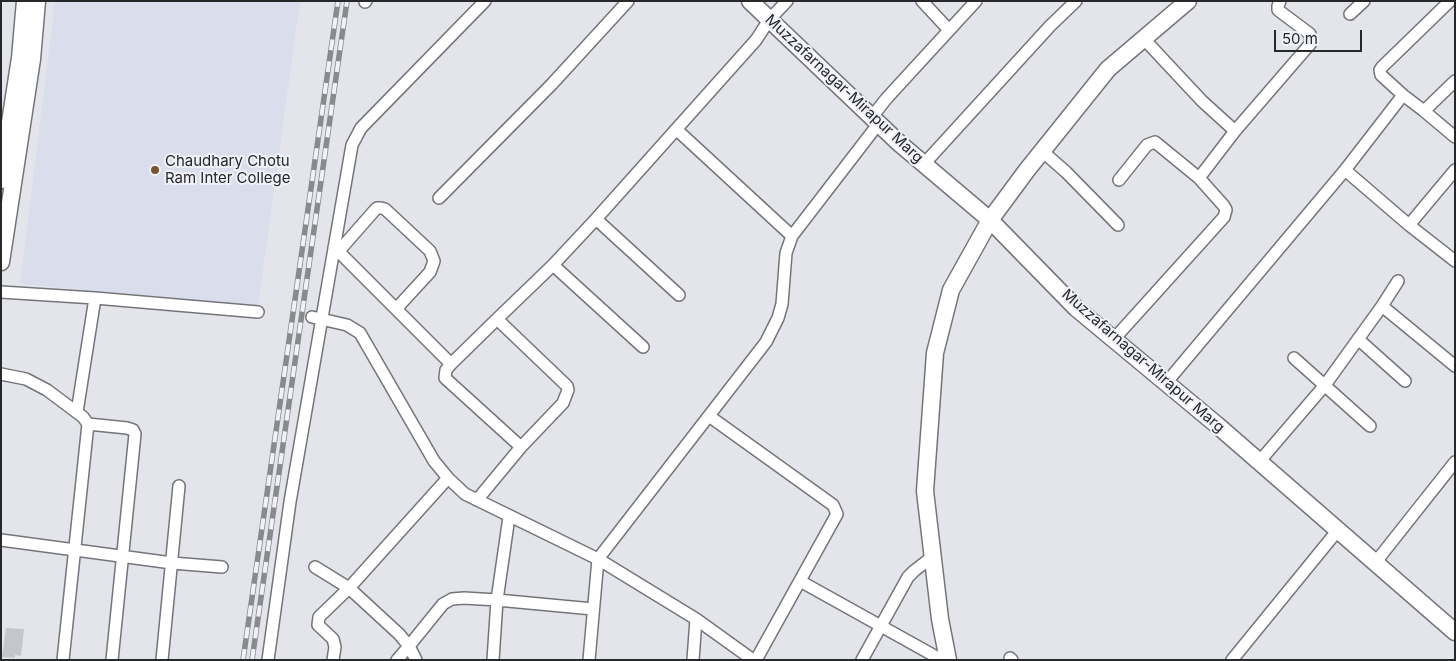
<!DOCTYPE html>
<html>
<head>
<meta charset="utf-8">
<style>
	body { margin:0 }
	#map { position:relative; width:1456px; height:661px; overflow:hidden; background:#e4e5eb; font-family:Inter,sans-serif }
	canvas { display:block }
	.frame { position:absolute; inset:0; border:2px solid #27282a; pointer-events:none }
	.scale { position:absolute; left:1274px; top:30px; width:88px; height:22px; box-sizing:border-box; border:2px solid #27282a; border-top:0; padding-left:6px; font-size:15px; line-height:18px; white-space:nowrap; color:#27282a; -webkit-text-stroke:4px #f1f2f9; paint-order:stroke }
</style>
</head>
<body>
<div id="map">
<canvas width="1456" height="661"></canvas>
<div class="frame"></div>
<div class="scale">50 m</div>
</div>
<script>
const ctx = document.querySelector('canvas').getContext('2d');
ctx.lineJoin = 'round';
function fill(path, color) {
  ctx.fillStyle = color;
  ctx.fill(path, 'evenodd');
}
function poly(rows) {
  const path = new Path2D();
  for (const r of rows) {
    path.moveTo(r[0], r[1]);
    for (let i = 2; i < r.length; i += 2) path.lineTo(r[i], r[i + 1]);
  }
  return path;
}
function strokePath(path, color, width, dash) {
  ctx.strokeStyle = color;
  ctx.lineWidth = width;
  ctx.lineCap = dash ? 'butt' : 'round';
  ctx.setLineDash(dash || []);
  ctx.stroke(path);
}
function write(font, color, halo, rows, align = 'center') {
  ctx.font = font + ' Inter,sans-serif';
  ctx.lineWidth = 4;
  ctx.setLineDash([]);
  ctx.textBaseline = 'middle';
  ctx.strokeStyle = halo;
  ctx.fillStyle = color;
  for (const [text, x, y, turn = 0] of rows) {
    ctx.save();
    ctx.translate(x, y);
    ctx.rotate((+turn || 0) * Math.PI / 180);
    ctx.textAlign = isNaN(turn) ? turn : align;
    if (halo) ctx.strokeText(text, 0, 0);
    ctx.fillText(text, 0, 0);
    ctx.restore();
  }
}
fill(poly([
	[55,1,300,1,258,306,20,284]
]), '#daddeb');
fill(poly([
	[6,628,24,629,21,656,15,655,15,658,2,657]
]), '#c5c6cc');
const minor = poly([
	[922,1,949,30],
	[365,2,366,1],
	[1350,14,1364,1],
	[1144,39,1202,101,1235,131],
	[1403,95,1381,75,1380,70,1382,67,1450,1],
	[1424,111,1455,137],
	[872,117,886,99,976,1],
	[677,130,792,236],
	[1042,151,1066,172,1118,225],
	[924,164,1050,26,1076,1],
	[1345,170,1409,225],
	[1455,170,1409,225,1455,261],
	[1199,178,1235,131,1311,43,1310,34,1278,10,1278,6,1280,1],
	[439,198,552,84,628,1],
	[596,219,679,295],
	[334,247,451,364],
	[338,252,374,211,377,208,381,208,385,209,430,251,434,261,430,272,396,309],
	[553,265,643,347],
	[1,292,95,298,258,312],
	[1382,306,1455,366],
	[312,317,347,325,360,333,434,461,448,478,465,494,598,559,696,619,753,660],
	[497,319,553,265,596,219,756,40,769,20,787,1],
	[1114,339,1224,217,1226,210,1224,206,1199,178,1155,142,1147,145,1119,180],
	[1358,339,1405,381],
	[1294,358,1370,426],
	[1,374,26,379,47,390,83,417,88,424,63,660],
	[1166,383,1345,170,1403,95,1424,111,1455,81],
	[77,412,95,298],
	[709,416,833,505,837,514,756,660],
	[88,424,127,428,133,430,135,434,112,660],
	[1259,462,1325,385,1382,306,1398,281],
	[477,500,521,447,563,403,568,390,567,386,497,319,451,364,446,370,445,378,521,447],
	[1,540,172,563,222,567],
	[1375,563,1455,462],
	[315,567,349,588,399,634,409,646,397,660],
	[800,581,942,660],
	[1010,658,1012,660],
	[162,660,179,486],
	[268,660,290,502,352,145,361,128,485,1],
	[333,660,335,647,333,639,318,625,319,617,349,588,448,478],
	[416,660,409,646,443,604,452,599,464,598,497,600,593,609],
	[493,660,497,600,509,517],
	[589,660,598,559,766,342,778,318,782,304,786,253,792,236,879,123],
	[693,660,696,619],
	[862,660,908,577,914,571,932,557],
	[1232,660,1338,530]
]);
const secondary = poly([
	[750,1,899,143,990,220,1076,308,1217,425,1455,632],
	[1,180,20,58,25,1],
	[1,262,32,59,37,1],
	[948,660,940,619,925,491,935,353,951,290,990,220,1027,170,1108,69,1188,1]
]);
strokePath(minor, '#74757b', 14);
strokePath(secondary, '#74757b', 19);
strokePath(minor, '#fff', 11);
strokePath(secondary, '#fff', 16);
const rail = poly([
	[243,660,338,1],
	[252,660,347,1]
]);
strokePath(rail, '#898a8e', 5.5);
strokePath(rail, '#f1f2f9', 4, [11]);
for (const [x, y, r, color] of [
	[155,170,5,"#77552d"]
]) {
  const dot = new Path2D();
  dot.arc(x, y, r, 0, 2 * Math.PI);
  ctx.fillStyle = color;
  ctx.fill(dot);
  strokePath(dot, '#f1f2f9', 2);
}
write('15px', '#27282a', '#f1f2f9', [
	["Muzzafarnagar-Mirapur Marg",844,89,43],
	["Muzzafarnagar-Mirapur Marg",1143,361,41]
]);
write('15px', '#27282a', '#f1f2f9', [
	["Chaudhary Chotu",165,161],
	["Ram Inter College",165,178]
], 'left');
</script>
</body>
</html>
